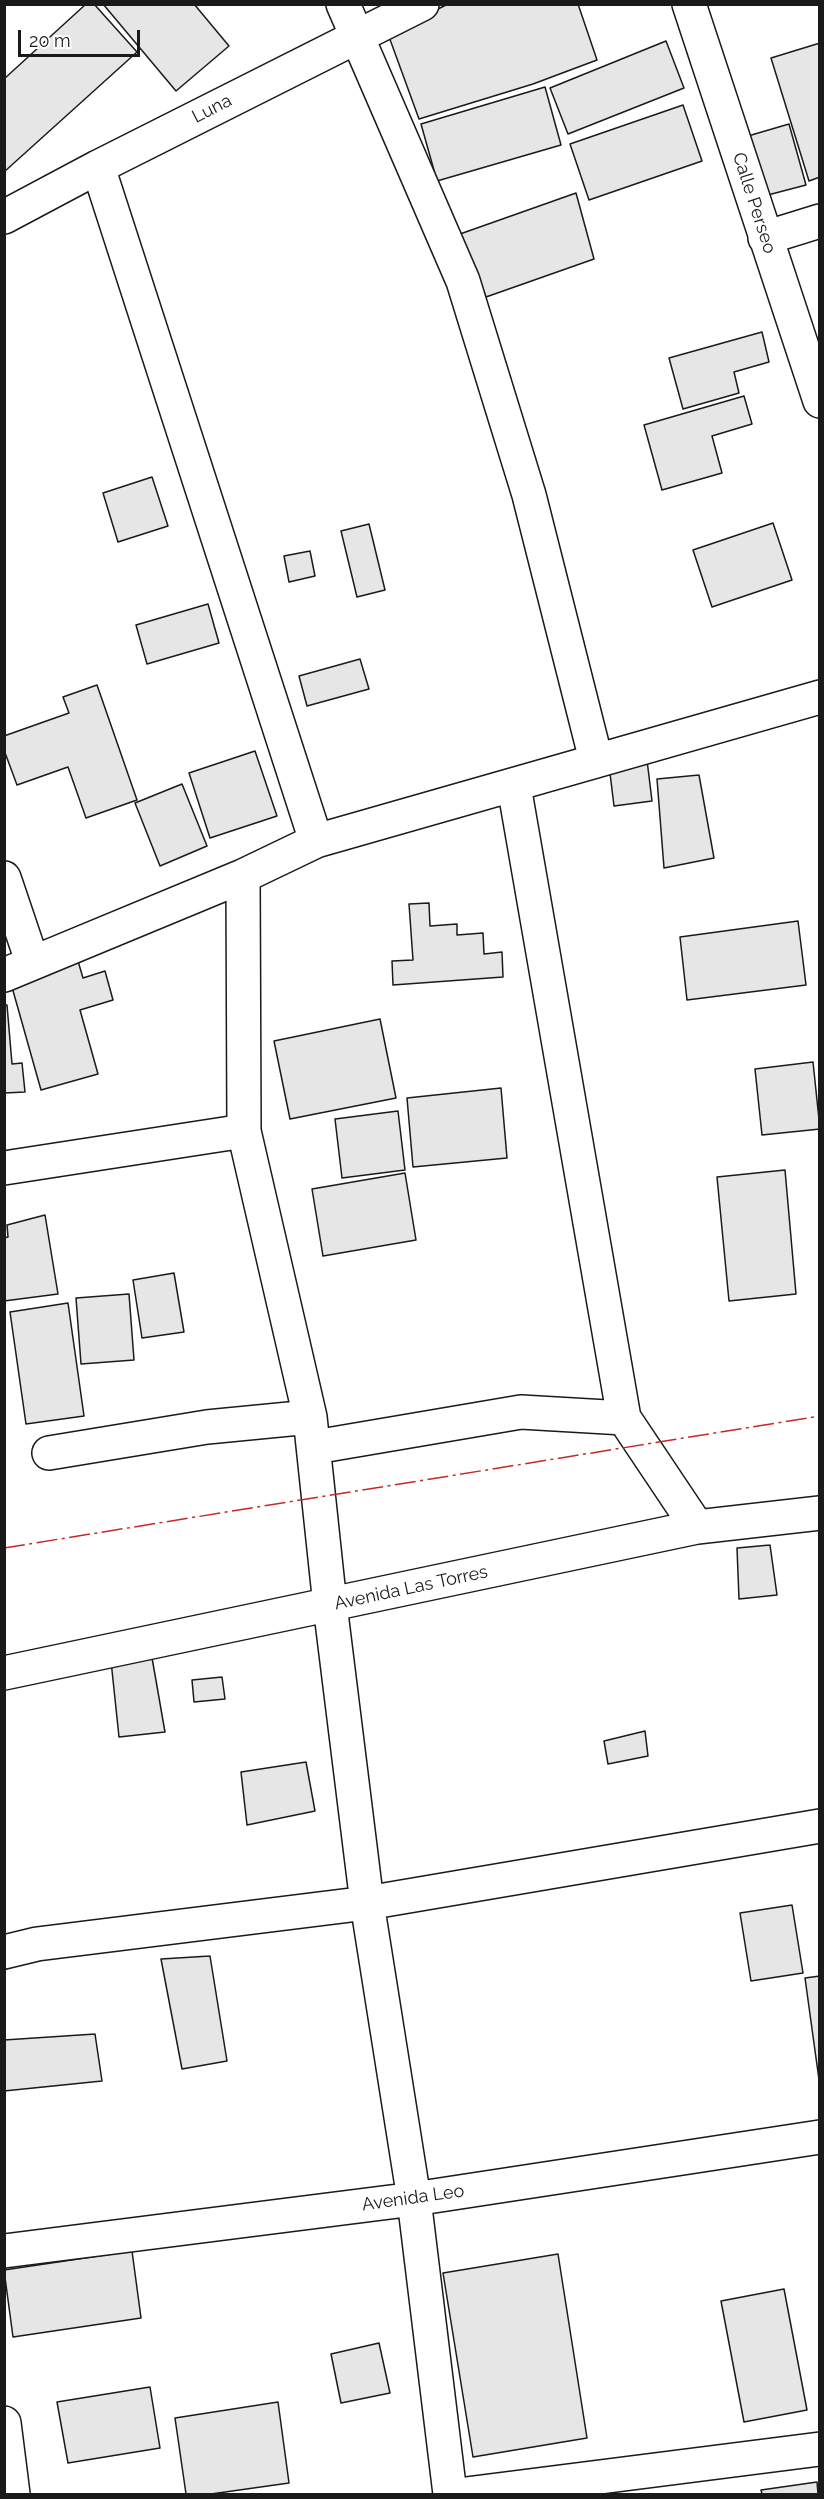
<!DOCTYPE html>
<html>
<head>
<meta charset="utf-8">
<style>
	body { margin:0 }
	#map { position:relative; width:824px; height:2499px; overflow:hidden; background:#fff; font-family:Raleway,sans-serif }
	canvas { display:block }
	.frame { position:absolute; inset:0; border:6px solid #1a1a1a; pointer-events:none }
	.scale { position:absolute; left:18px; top:30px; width:122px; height:27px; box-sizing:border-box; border:3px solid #1a1a1a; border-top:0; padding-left:8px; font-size:18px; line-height:21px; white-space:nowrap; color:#1a1a1a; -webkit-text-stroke:4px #fff; paint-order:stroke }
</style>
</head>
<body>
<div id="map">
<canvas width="824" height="2499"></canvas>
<div class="frame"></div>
<div class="scale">20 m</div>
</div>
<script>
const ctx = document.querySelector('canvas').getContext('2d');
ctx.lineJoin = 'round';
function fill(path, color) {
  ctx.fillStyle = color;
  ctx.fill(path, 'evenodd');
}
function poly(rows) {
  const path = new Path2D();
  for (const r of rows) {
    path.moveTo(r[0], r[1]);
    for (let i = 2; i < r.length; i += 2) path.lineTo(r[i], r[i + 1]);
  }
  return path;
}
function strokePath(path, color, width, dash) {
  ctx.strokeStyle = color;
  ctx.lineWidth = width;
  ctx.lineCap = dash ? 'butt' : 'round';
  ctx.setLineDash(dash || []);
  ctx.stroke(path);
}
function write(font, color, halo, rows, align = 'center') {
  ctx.font = font + ' Raleway,sans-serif';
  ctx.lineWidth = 4.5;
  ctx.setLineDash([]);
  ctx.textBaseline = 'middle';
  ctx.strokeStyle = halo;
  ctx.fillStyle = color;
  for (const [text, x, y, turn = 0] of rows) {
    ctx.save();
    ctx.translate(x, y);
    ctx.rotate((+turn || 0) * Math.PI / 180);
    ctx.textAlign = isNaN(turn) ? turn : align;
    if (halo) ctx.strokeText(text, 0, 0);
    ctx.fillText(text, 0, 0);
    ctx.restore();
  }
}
const building = poly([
	[86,4,94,4,137,52,4,172,4,79,86,4],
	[103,4,194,4,229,46,176,91,103,4],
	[448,4,578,4,597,60,533,84,419,119,388,34,448,4],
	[666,41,684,88,568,134,550,88,666,41],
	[820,43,820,177,809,181,771,58,820,43],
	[545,87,561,145,437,181,421,124,545,87],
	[683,105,702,161,589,200,570,144,683,105],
	[789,124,806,185,764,196,748,136,789,124],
	[576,193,594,259,486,297,460,234,576,193],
	[762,332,769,362,734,372,739,393,683,409,669,358,762,332],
	[744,396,752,424,712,436,722,473,662,490,644,425,744,396],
	[152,477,168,526,118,542,103,493,152,477],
	[773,523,792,580,712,607,693,550,773,523],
	[369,524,385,590,357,597,341,531,369,524],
	[310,551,315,576,289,582,284,556,310,551],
	[208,604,219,643,147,664,136,625,208,604],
	[360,659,369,689,307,706,299,676,360,659],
	[97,685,137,800,86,818,68,767,17,785,4,750,4,736,69,713,63,697,97,685],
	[255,751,277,816,210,838,189,773,255,751],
	[647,760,652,801,614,806,609,765,647,760],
	[699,775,714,858,664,868,657,779,699,775],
	[182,784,207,846,160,866,135,803,182,784],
	[429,903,430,926,457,924,457,935,483,933,484,954,502,952,503,977,393,985,392,961,413,960,409,904,429,903],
	[798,921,806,985,687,1000,680,937,798,921],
	[78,961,83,978,105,971,113,1000,80,1010,98,1074,41,1090,10,980,78,961],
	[4,1005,7,1005,12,1064,22,1063,25,1092,4,1093,4,1005],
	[380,1019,396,1098,290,1119,274,1041,380,1019],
	[813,1062,820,1129,762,1135,755,1069,813,1062],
	[501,1088,507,1158,413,1167,407,1098,501,1088],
	[398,1111,405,1170,342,1178,335,1119,398,1111],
	[785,1170,796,1294,729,1301,717,1177,785,1170],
	[405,1173,416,1240,323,1256,312,1189,405,1173],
	[45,1215,58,1294,4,1301,4,1238,8,1237,7,1225,45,1215],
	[174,1273,184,1332,142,1338,133,1280,174,1273],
	[129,1294,134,1360,81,1364,76,1298,129,1294],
	[68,1303,84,1416,26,1424,10,1312,68,1303],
	[770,1545,777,1595,739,1599,737,1548,770,1545],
	[151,1652,165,1732,119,1737,111,1661,151,1652],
	[222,1677,225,1699,194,1702,192,1680,222,1677],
	[645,1731,648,1756,608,1764,604,1741,645,1731],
	[306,1762,315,1811,247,1825,241,1772,306,1762],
	[792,1905,803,1973,751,1981,740,1913,792,1905],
	[210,1956,227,2061,182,2069,161,1959,210,1956],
	[820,1976,820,2087,805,1978,820,1976],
	[95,2034,102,2081,4,2091,4,2040,95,2034],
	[132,2251,141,2318,13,2337,4,2270,132,2251],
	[558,2254,587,2438,473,2457,443,2273,558,2254],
	[784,2289,807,2410,744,2422,721,2301,784,2289],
	[379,2343,390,2393,341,2403,331,2354,379,2343],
	[150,2387,160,2448,68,2463,57,2402,150,2387],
	[278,2402,289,2483,211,2494,186,2494,175,2418,278,2402],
	[817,2482,818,2494,762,2494,761,2490,817,2482]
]);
fill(building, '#e6e6e6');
strokePath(building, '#1a1a1a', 1.5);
const street = poly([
	[343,4,463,281,529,495,596,760],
	[689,4,820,401],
	[98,167,316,841],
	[4,217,98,167,422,4],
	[765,238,820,221],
	[514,786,624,1418,697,1527],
	[243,876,244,1131,310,1417,330,1605,367,1903,414,2199,450,2494],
	[4,878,32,961],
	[4,975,243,876,316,841,820,697],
	[4,1168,244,1131],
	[315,1447,521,1412,624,1418],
	[49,1453,207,1427,310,1417],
	[4,1673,697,1527,820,1513],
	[4,1952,37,1944,367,1903,820,1826],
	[4,2251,414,2199,820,2137],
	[4,2423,13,2494],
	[466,2494,820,2449]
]);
strokePath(street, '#1a1a1a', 36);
strokePath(street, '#fff', 33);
strokePath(poly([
	[4,1548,820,1416]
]), '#c62828', 1.5, [21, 4.5, 3, 4.5]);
write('18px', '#1a1a1a', '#fff', [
	["Luna",212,109,-27],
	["Calle Perseo",754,203,72],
	["Avenida Las Torres",411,1588,-12],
	["Avenida Leo",413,2198,-8]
]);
</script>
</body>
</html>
